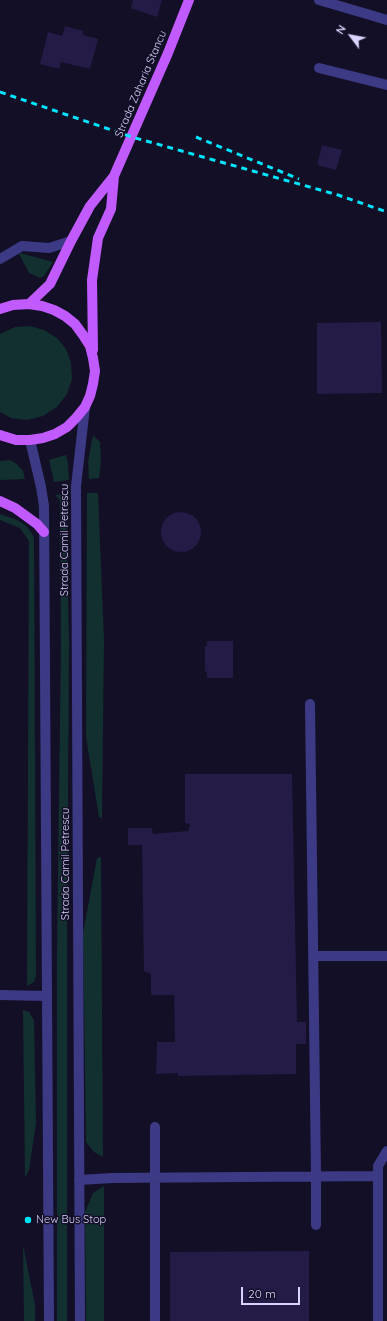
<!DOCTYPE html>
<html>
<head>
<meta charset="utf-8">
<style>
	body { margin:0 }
	#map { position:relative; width:387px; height:1321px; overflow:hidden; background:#130f26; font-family:Quicksand,sans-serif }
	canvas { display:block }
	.north { position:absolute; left:331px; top:16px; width:40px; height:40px; -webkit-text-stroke:3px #130f26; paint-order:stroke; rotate:302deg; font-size:11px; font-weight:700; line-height:16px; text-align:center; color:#d9d4ff }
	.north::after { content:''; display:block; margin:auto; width:14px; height:18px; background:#d9d4ff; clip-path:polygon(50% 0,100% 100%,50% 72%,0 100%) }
	.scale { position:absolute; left:241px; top:1287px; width:59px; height:18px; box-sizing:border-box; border:2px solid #d9d4ff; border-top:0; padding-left:5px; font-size:12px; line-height:14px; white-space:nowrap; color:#d9d4ff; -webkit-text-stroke:3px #130f26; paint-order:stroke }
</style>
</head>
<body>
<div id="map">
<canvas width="387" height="1321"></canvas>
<div class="north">N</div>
<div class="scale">20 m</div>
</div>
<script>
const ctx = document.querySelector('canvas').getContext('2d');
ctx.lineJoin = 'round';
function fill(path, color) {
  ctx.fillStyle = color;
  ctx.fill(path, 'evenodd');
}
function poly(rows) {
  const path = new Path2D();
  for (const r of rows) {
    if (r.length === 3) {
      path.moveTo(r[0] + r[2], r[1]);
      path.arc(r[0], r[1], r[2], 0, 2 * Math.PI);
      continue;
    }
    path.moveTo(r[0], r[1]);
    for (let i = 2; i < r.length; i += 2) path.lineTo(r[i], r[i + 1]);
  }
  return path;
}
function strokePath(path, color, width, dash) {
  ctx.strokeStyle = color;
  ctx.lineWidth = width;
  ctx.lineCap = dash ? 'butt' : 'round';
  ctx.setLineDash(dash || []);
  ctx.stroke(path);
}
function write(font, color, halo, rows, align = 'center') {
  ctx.font = font + ' Quicksand,sans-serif';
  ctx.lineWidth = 3;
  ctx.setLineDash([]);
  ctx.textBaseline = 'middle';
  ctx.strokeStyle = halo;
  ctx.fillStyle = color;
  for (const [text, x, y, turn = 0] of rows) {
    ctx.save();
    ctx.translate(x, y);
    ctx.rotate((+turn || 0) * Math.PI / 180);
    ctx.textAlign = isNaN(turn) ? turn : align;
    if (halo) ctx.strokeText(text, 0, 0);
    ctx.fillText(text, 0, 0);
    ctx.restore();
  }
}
fill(poly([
	[20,253,53,262,44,276,40,278,29,273,19,254],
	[30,326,44,330,57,338,66,349,71,363,72,379,67,394,57,407,43,416,27,420,11,418,0,412,0,334,15,327],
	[93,435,100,442,101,463,99,478,89,479,88,462],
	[66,455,68,463,69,480,54,482,49,460],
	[10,460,17,464,23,471,25,479,1,480,0,481,0,461],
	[87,493,98,493,104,639,102,818,99,817,86,737],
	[69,494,66,498,69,643,67,956,67,1321,57,1321,57,951,61,642,60,500,55,495],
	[0,514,17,520,25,525,31,532,34,538,36,976,34,982,27,986,29,541,20,528,0,520],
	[101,857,103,1157,94,1152,86,1142,83,933,97,858],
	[23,1010,29,1012,34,1020,36,1123,29,1170,25,1178],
	[104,1186,104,1321,86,1321,85,1212,93,1193],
	[23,1245,35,1305,35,1321,24,1321]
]), '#12302f');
fill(poly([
	[133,0,162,0,157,17,131,8],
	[65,26,83,31,83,35,98,39,90,69,61,62,59,69,40,64,48,32,62,36],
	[322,145,342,150,336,170,317,165],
	[381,322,382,393,317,394,317,323],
	[181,532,20],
	[207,641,233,641,233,678,207,678,207,671,205,672,205,646,207,646],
	[185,774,292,774,297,1022,306,1022,306,1044,296,1044,296,1074,178,1076,178,1073,156,1074,157,1042,175,1042,174,995,151,995,151,974,144,971,142,845,128,845,128,828,152,828,153,834,188,831,190,824,185,823],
	[309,1251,309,1321,170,1321,170,1252]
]), '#241b47');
strokePath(poly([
	[319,0,387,20],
	[319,68,387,85],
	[0,259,22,246,49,248,71,241],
	[30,440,41,487,44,506,49,1321],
	[310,704,316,1176,316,1225],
	[313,956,387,956],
	[0,995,47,996],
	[155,1127,155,1321],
	[79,1180,112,1178,378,1176],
	[80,1321,76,486,85,407],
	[378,1321,378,1166,387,1151]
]), '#3d3a85', 10);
strokePath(poly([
	[29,304,50,284,71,241,90,206,114,176,168,53,189,0],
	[0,309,13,305,29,304,42,306,54,310,65,316,75,324,83,335,90,346,93,358,95,371,93,384,90,396,85,407,76,418,67,427,55,434,43,438,30,440,16,440,0,435],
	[93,350,92,280,98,238,111,209,114,176],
	[0,501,15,508,37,524,44,532]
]), '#c25bff', 10);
strokePath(poly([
	[0,92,132,137,338,195,387,212],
	[196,137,299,179]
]), '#00e5ff', 3, [6, 5]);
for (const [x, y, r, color] of [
	[28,1220,4,"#00e5ff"]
]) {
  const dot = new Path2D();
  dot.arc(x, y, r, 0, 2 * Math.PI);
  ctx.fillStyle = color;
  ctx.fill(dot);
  strokePath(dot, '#130f26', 1.5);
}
write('11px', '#d9d4ff', '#130f26', [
	["Strada Zaharia Stancu",141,84,-67],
	["Strada Camil Petrescu",65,540,-90],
	["Strada Camil Petrescu",66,864,-90]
]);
write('11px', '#d9d4ff', '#130f26', [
	["New Bus Stop",36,1220]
], 'left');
</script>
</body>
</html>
